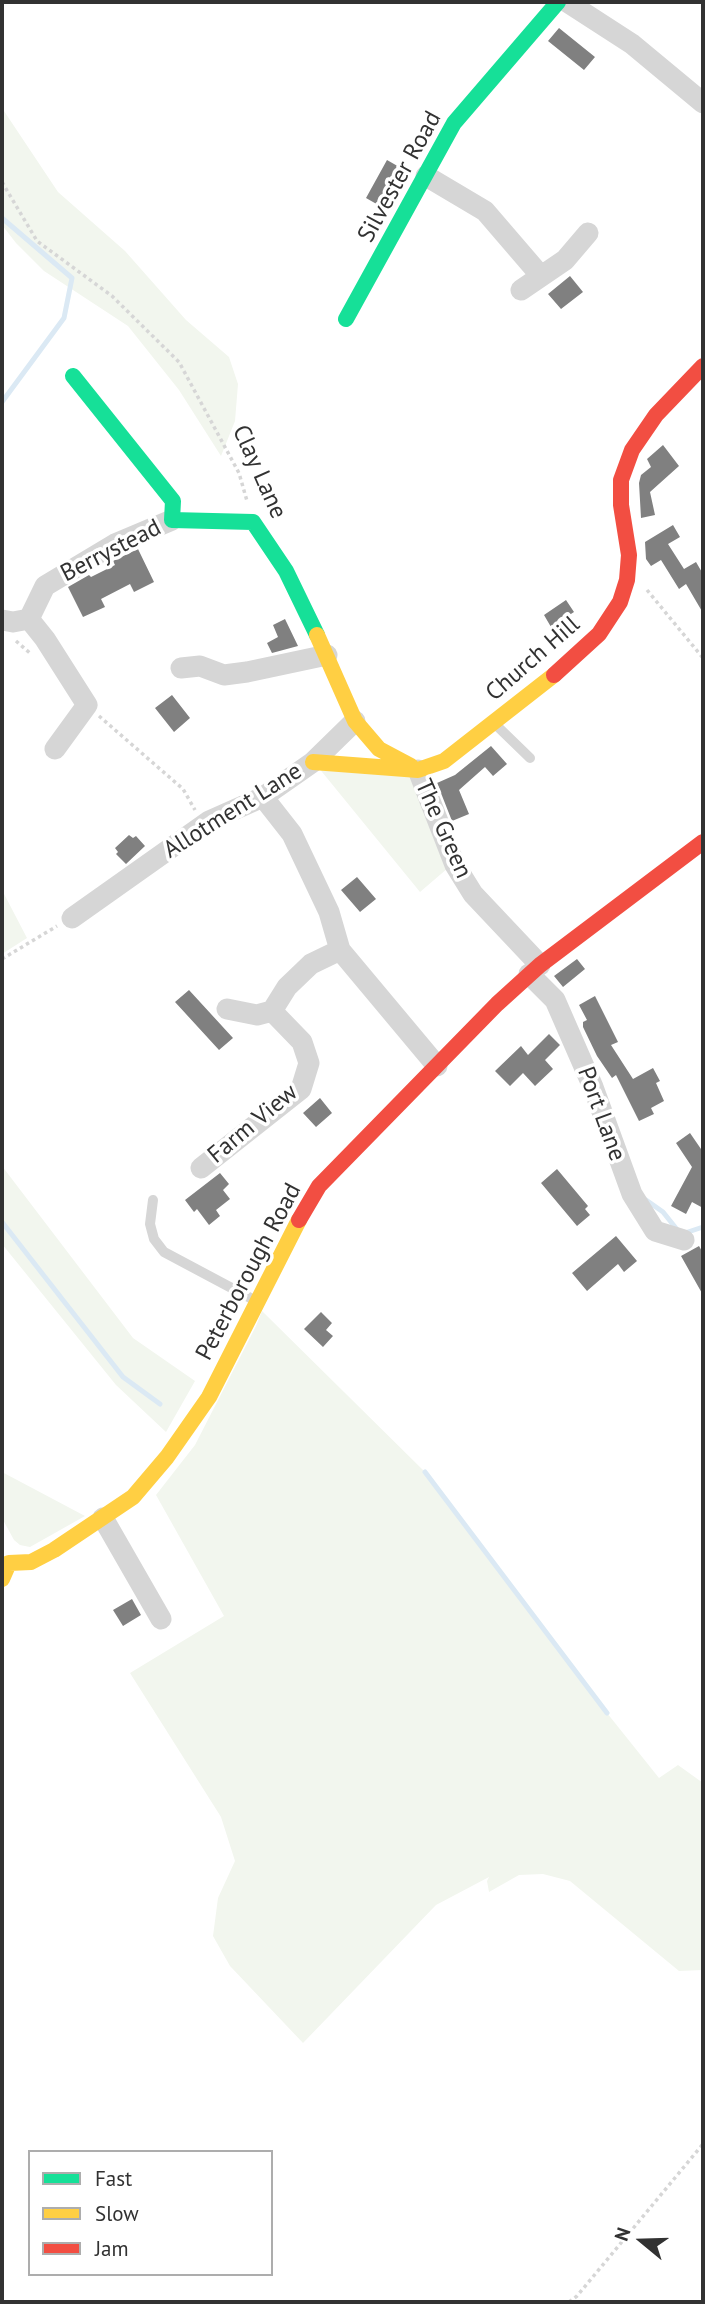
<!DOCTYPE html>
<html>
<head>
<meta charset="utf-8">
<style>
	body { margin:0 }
	#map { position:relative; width:705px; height:2304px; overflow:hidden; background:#fff; font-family:"PT Sans",sans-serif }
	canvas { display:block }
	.frame { position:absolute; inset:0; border:4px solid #323232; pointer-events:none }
	.legend { position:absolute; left:28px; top:2150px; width:245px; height:126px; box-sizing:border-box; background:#fff; border:2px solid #adadad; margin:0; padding:9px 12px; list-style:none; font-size:21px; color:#323232 }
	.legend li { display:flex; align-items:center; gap:14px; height:35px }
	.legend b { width:35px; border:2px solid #adadad }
	.north { position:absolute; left:607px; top:2206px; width:70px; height:70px; -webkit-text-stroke:5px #fff; paint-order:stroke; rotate:289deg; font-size:19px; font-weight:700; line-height:28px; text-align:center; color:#323232 }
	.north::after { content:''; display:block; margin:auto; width:24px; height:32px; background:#323232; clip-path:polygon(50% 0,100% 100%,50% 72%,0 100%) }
</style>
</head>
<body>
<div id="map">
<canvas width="705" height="2304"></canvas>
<div class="frame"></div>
<ul class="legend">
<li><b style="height:9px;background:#16e098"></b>Fast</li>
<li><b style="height:9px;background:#ffcf43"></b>Slow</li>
<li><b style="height:9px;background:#f24e42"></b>Jam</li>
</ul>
<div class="north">N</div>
</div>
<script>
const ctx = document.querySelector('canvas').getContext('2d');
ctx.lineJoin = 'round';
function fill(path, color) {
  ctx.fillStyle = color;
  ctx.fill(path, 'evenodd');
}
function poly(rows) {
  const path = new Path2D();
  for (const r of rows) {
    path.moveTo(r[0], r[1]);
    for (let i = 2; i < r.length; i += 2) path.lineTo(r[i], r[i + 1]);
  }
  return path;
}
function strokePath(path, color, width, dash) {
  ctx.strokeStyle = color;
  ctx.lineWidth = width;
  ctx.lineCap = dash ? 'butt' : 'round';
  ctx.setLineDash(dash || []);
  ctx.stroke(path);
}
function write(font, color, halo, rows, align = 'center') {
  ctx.font = font + ' "PT Sans",sans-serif';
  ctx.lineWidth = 7;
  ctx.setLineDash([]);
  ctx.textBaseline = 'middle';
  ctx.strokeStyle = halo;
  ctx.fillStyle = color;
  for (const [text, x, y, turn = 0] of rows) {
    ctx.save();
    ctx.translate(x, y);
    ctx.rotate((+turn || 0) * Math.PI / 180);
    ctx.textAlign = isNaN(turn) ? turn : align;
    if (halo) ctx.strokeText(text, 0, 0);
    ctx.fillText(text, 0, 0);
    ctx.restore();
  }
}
fill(poly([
	[2,108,58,192,125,251,186,320,229,357,238,384,235,421,221,456,179,390,128,326,44,271,16,243,2,225],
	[318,767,410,776,448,868,420,892],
	[2,890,27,938,2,954],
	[2,1166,133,1338,195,1381,166,1432,116,1385,2,1244],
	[262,1311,425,1472,607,1713,659,1778,678,1765,703,1783,703,1970,679,1971,570,1881,543,1874,519,1875,489,1892,487,1881,489,1877,436,1905,303,2043,230,1966,213,1936,218,1898,235,1861,221,1817,130,1673,224,1616,156,1495,195,1445,256,1326],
	[2,1472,85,1516,30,1547,20,1545,14,1540,2,1518]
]), '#f2f6ee');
strokePath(poly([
	[2,218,72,278,64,318,2,402],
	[646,1200,663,1212,679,1232,685,1233,703,1227],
	[2,1222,123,1377,160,1404],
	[425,1472,607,1713]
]), '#dbe9f4', 5);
fill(poly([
	[559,28,595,57,584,70,548,41],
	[387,160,401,168,380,206,366,198],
	[570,276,583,292,561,309,548,294],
	[663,445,679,466,650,492,655,515,641,518,639,483,641,475,651,467,647,459],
	[673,525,680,537,668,544,684,569,696,562,703,574,703,613,686,584,679,589,661,560,651,566,646,559,645,542],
	[138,549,154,582,134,592,130,584,101,599,105,607,83,617,68,587,89,575,91,577,115,565,113,561],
	[566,600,574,612,551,627,544,615],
	[285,619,298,646,272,653,267,643,278,637,273,625],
	[172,695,190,718,174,732,155,708],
	[491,746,507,764,493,776,485,767,459,790,469,814,452,821,437,783,455,775],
	[129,835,133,838,136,836,145,846,126,864,116,854,118,852,115,848],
	[357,877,376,899,360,912,341,890],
	[577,959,585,969,563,987,554,976],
	[189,990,233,1038,219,1050,175,1002],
	[595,996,618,1042,611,1045,633,1079,653,1068,660,1081,656,1083,664,1101,651,1108,654,1114,639,1121,616,1075,612,1078,597,1056,583,1027,583,1022,587,1020,579,1005],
	[549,1034,560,1045,545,1060,553,1069,535,1086,523,1073,510,1086,495,1071,521,1046,528,1055],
	[320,1098,332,1113,316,1127,303,1113],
	[690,1133,701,1149,703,1145,703,1208,692,1202,686,1214,671,1206,692,1167,676,1143],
	[557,1169,588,1206,585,1209,590,1215,577,1226,541,1183],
	[220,1173,229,1184,223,1190,230,1199,216,1210,220,1216,209,1225,197,1209,194,1212,185,1200],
	[616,1236,637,1261,624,1272,618,1264,587,1291,572,1273],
	[699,1246,703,1253,703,1295,681,1256],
	[321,1312,332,1323,326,1330,333,1336,323,1347,304,1329],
	[132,1599,141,1615,123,1626,113,1610]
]), '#808080');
strokePath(poly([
	[2,182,37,241,112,296,179,362,239,473,247,501],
	[647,590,703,658],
	[16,641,31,654],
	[99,716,183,789,195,810],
	[2,959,57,926],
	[569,2302,577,2296,703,2144]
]), '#d6d6d6', 3.5, [3.5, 3.5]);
strokePath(poly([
	[496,725,530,758],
	[153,1200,150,1224,154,1239,164,1252,256,1301]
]), '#d6d6d6', 10);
strokePath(poly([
	[567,2,632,44,703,103],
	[426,176,485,211,540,275],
	[521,290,565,260,588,233],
	[29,619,45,639,87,705,55,749],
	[2,620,13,622,29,619,45,586,115,544,172,520],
	[181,668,200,666,224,675,247,672,327,655],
	[418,770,455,865,473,894,540,965],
	[263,797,292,834,329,912,340,950,437,1066],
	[72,918,209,821,263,797,313,762,355,721],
	[529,974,555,1000,593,1087,632,1194,655,1231,684,1240],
	[227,1009,257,1015,272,1011,287,987,311,964,340,950],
	[201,1168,301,1089,309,1063,302,1042,272,1011],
	[103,1518,161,1619]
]), '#d6d6d6', 21);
strokePath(poly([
	[346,319,454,123,558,2],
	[73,376,173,501,172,520,253,522,286,571,317,635]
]), '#16e098', 16);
strokePath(poly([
	[317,635,355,721,379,749,411,766],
	[313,762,418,770,444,761,554,675],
	[2,1579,9,1563,31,1562,54,1550,133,1497,167,1457,209,1397,299,1220]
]), '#ffcf43', 16);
strokePath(poly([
	[554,675,599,634,620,602,627,580,629,555,621,505,621,480,632,450,656,415,703,366],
	[299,1220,319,1186,497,1004,540,965,703,842]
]), '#f24e42', 16);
write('24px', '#323232', '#fff', [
	["Silvester Road",400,177,-61],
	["Clay Lane",259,472,66],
	["Berrystead",111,551,-27],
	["Church Hill",533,659,-41],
	["Allotment Lane",233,811,-32],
	["The Green",443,829,66],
	["Port Lane",601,1114,70],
	["Farm View",253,1124,-40],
	["Peterborough Road",249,1272,-62]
]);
</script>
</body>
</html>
